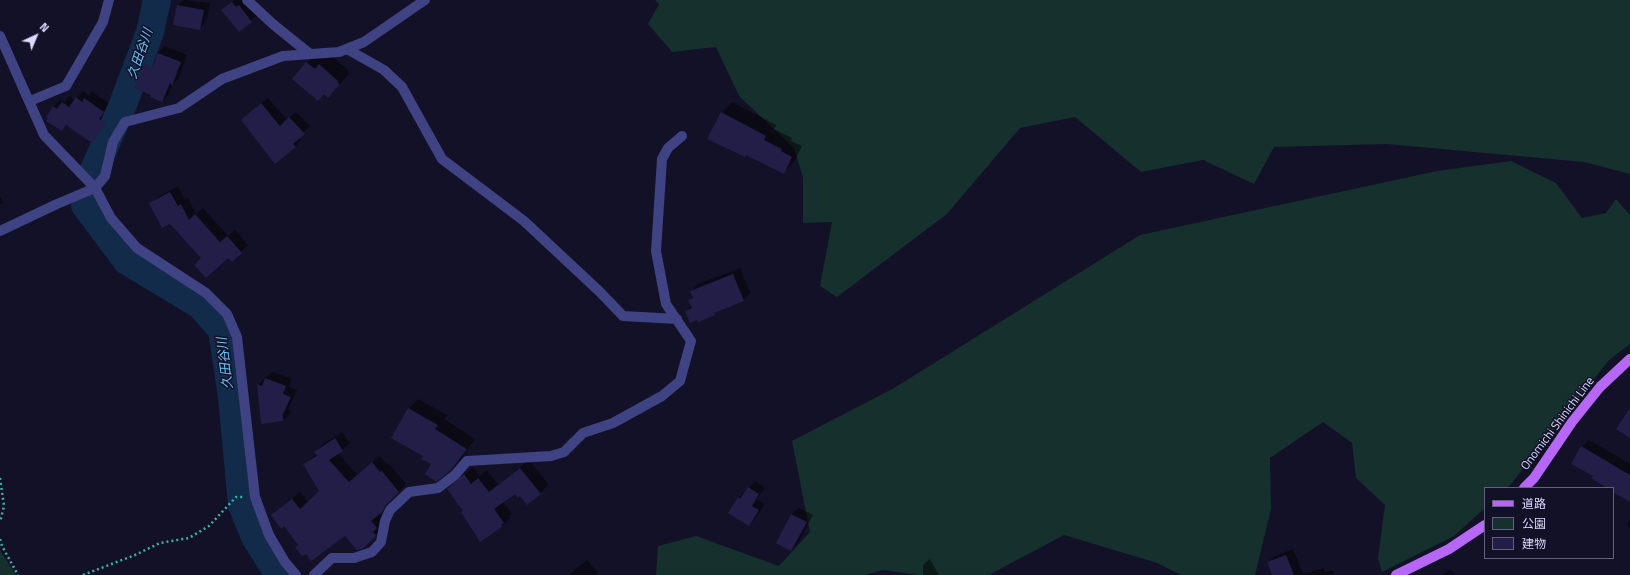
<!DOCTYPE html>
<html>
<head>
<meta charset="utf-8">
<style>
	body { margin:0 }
	#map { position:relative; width:1630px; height:575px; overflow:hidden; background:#131127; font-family:"Titillium Web","Noto Sans JP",sans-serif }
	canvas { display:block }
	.legend { position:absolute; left:1484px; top:487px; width:130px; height:72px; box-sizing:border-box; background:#131127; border:1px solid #63617d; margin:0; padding:5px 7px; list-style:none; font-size:12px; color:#dad9fd }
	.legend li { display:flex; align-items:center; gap:8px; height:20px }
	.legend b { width:20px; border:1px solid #63617d }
	.north { position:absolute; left:16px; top:16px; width:40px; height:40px; -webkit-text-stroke:3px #131127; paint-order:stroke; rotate:44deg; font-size:11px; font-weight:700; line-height:16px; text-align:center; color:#dad9fd }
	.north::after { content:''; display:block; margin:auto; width:14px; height:18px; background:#dad9fd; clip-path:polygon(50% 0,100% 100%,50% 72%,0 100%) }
</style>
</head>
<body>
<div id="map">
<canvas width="1630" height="575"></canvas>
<ul class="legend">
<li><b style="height:5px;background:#b667f6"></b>道路</li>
<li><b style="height:11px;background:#15302d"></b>公園</li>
<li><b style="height:11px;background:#231e47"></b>建物</li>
</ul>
<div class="north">N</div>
</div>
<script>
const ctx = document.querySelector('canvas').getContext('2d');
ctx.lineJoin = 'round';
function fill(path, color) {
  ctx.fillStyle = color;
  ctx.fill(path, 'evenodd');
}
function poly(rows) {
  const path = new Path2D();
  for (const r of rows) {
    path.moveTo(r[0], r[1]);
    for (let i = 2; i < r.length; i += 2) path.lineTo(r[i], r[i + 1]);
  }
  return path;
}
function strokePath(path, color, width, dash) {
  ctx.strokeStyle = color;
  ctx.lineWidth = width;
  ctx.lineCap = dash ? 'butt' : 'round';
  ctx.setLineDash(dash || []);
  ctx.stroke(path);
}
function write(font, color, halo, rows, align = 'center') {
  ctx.font = font + ' "Titillium Web","Noto Sans JP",sans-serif';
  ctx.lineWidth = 3;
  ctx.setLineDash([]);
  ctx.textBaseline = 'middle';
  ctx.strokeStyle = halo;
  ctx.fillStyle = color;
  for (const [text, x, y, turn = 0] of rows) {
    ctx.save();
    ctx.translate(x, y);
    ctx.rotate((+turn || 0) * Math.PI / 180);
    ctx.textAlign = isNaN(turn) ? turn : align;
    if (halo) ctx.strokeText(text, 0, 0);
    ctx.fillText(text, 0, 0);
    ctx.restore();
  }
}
fill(poly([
	[655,0,1630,0,1630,174,1584,162,1387,144,1274,147,1254,184,1203,160,1141,172,1075,117,1020,128,947,214,837,297,820,286,832,222,803,223,803,178,794,148,739,96,716,47,672,52,648,24,659,4],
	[1511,161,1556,183,1582,218,1606,213,1616,199,1630,215,1630,344,1609,360,1511,484,1507,488,1485,488,1485,508,1454,536,1382,572,1378,558,1385,505,1356,478,1352,443,1323,422,1270,458,1271,509,1255,575,1181,575,1157,563,1064,535,989,575,918,575,883,570,865,575,656,575,658,546,696,536,779,566,810,532,792,441,894,388,1140,235,1437,171],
	[0,550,16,575,0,575]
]), '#15302d');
fill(poly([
	[184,0,210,3,206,22,199,29,178,6],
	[234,0,243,0,258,14,239,31,223,10],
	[165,46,187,55,179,78,173,84,169,94,162,101,145,64,152,57,156,59,158,53],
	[317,52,326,59,330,54,347,69,349,74,328,97,324,93,293,79],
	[83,91,89,95,92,92,110,104,106,111,112,115,99,134,92,141,67,125,62,130,53,107,60,100,64,102,70,96,75,100],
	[268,98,287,120,296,112,310,126,299,137,301,140,295,147,249,114],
	[732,102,776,125,774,129,792,138,791,141,802,146,794,162,783,173,722,113],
	[178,186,185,200,188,198,196,214,203,208,228,236,235,230,248,245,232,260,229,257,202,258,171,222,151,204,158,197],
	[0,196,3,202,0,205],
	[740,268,750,293,744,300,718,310,714,314,686,311,692,306,689,300,693,296,691,291,698,284],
	[272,372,292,379,289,387,297,390,289,407,290,414,283,420,258,384],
	[418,399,447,415,444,419,475,439,460,460,450,470,432,464,425,456,392,437,409,408],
	[342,432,350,443,338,453,357,475,380,456,388,465,389,464,406,484,379,513,384,520,383,528,375,536,345,535,299,545,284,525,272,515,300,492,308,502,320,491,304,464,317,454,316,452,323,444],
	[1589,440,1630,464,1630,501,1613,491,1613,488,1609,488,1594,476,1573,464,1582,446],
	[529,460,549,485,540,493,520,495,515,493,503,502,512,514,509,516,510,518,502,526,464,510,457,481,473,467,480,476,487,470,498,485],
	[755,481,765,488,757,499,765,504,755,519,749,525,739,498],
	[799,508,813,515,798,543,791,550,792,514],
	[1630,521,1630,529,1627,524],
	[1293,549,1303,574,1324,568,1325,572,1333,570,1334,575,1273,575,1268,562,1275,556],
	[930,559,939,575,923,575,923,565],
	[587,560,598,573,597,575,569,575],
	[1450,569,1455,575,1442,575]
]), '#0007');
strokePath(poly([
	[93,172,122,107,150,32,157,0],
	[85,205,127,261,200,305,222,330,232,397,242,505,255,537,279,575]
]), '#122b4a', 28);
fill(poly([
	[232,2,236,7,239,5,252,22,239,32,221,10],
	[177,5,204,10,200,30,173,25],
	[158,53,181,62,172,86,170,83,162,102,150,97,151,95,134,88,144,64,152,67],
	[306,62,315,69,319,64,337,80,339,85,328,98,324,94,318,101,292,79],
	[76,97,82,102,84,98,104,112,99,119,106,123,92,143,66,125,62,131,46,121,48,118,46,117,53,106,57,109,62,102,69,107],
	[261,103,280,126,289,117,305,134,293,144,296,147,275,164,241,120],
	[721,112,766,136,764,140,782,149,781,151,792,157,784,174,746,155,745,157,707,139],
	[170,192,178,206,181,204,189,220,195,214,220,242,227,236,242,253,232,262,228,258,206,278,194,265,201,258,170,224,162,228,149,203],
	[733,274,744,301,714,313,715,315,698,322,697,320,690,323,685,311,692,308,688,300,693,298,690,291],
	[265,378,286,386,283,394,291,397,283,414,283,421,261,424,257,384,262,386],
	[408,408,438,425,435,429,467,449,451,470,436,482,425,474,431,464,421,459,423,456,391,438],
	[1630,408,1630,438,1616,429],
	[335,438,343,451,329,460,349,482,372,462,380,472,381,470,399,492,386,505,382,512,371,521,377,528,373,532,376,535,375,537,362,549,357,550,345,536,311,561,306,554,302,556,295,547,298,545,284,526,281,529,271,515,292,499,300,509,319,491,303,464,317,456,314,452],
	[1581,446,1630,475,1630,502,1613,492,1613,488,1607,488,1591,478,1593,476,1571,464],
	[520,468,541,494,527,505,520,496,518,498,515,494,494,509,504,523,501,525,502,527,480,542,461,512,463,511,447,489,464,474,471,484,478,478,489,492],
	[748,487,759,494,752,506,759,510,749,526,728,513,738,497,740,499],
	[791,514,807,522,791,551,776,543],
	[1286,555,1294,575,1272,575,1267,562]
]), '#231e47');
strokePath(poly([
	[0,478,4,506,0,522],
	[0,539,2,546,18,575],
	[83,575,135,555,160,543,189,538,209,526,236,497,243,497]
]), '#37b3a2', 2.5, [2, 3]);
strokePath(poly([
	[247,0,274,25,310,54],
	[0,36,44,135,95,188,111,218,137,248,206,293,227,314,237,337,255,497,269,535,285,562,296,575],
	[347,49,384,70,402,87,442,159,524,221,600,292,623,316,677,319],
	[30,101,66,86,103,22,109,0],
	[0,231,57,204,95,188,105,176,113,142,125,122,179,108,222,79,283,56,339,52,364,42,425,0],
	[314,575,332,558,354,558,372,552,381,542,385,521,390,510,409,492,438,488,455,475,467,461,551,456,564,452,583,433,613,423,662,396,680,381,691,341,666,304,656,251,662,159,668,148,682,136]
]), '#3f4283', 10);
strokePath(poly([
	[1524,488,1534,478,1572,422,1600,387,1630,359],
	[1396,575,1449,549,1485,525]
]), '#b667f6', 10);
write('12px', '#dad9fd', '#131127', [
	["Onomichi Shinichi Line",1558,424,-53]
]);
write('italic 13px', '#6dc2f7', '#131127', [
	["久田谷川",141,54,-71],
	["久田谷川",226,363,-97]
]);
</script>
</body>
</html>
